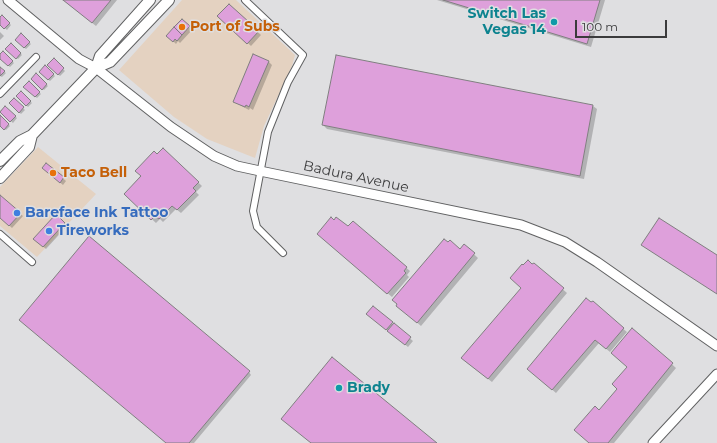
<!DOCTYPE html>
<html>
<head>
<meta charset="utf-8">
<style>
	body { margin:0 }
	#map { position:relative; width:717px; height:443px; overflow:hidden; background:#dfdfe1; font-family:Montserrat,sans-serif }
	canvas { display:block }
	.scale { position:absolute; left:575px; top:20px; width:92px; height:18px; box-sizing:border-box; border:2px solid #3b3b3c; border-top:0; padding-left:5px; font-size:12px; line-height:14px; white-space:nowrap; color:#3b3b3c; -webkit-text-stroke:3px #dfdfe1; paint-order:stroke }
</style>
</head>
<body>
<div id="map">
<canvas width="717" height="443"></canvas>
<div class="scale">100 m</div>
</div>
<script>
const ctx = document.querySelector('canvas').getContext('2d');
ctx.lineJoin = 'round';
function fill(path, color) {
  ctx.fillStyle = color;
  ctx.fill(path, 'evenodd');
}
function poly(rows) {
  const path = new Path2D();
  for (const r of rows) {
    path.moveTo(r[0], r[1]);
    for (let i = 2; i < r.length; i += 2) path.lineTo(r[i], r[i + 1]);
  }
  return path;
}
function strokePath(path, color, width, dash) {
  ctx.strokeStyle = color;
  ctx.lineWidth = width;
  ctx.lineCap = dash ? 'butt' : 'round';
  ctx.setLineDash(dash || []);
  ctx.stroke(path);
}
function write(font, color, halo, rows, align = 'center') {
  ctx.font = font + ' Montserrat,sans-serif';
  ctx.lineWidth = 3;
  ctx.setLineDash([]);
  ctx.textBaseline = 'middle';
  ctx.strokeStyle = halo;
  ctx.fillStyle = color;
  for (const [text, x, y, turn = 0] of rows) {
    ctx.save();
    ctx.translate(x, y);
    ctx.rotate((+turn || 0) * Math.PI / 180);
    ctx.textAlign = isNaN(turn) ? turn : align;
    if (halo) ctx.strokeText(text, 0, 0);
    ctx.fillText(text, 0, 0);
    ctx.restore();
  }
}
fill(poly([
	[182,0,236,0,295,55,292,66,264,126,255,158,207,139,174,117,119,70],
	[38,147,96,194,37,257,0,226,0,187]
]), '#e4d2c1');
fill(poly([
	[63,0,117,0,96,26],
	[437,0,605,0,591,47],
	[229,5,261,35,251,46,219,16],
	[2,16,11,25,7,30,0,24,0,19],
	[182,20,192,30,180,43,178,41,176,44,168,36],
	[0,32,4,36,0,40],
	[21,35,31,44,26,49,16,40],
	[11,44,22,55,18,59,7,49],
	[3,53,14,63,10,67,0,58],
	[254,55,269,62,272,65,253,110,250,108,249,110,234,102],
	[337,56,593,106,597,109,584,179,327,129,323,125],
	[54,60,65,71,60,76,49,65],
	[45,67,55,76,50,81,40,72],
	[0,68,6,73,2,77,0,76],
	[36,75,48,86,44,90,32,79],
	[29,82,41,94,37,98,25,87],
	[21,92,32,103,28,107,17,96],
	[14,99,25,110,21,114,10,103],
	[5,107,17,118,13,123,0,111],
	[0,117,10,126,6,130,0,125],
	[163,149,202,186,196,192,199,195,181,213,176,209,163,222,160,219,156,223,125,194],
	[46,164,66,181,63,185,43,168],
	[0,197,23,216,12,228,0,217],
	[56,216,67,226,46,249,34,239],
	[353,222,410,271,407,275,409,277,392,297,322,238,348,228],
	[464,245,478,258,421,326,401,309],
	[534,264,567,293,492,382,466,362,522,288,524,267],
	[586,299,627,332,610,352,599,343,556,393,532,372],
	[373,307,413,341,408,347,370,316],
	[633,329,676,368,614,443,590,443,599,411,618,389,628,367],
	[249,372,251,375,194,443,167,443]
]), '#0003');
const building = poly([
	[63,0,111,0,92,23,63,0],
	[443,0,600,0,587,44,443,0],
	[229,4,259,31,247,44,217,16,229,4],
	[2,15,10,23,4,29,0,25,0,17,2,15],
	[182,19,190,26,182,35,174,27,182,19],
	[174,27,182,35,177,41,175,39,173,42,166,36,174,27],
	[21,33,30,42,24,48,15,40,21,33],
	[11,43,21,53,16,59,5,49,11,43],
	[3,51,13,61,8,66,0,59,0,54,3,51],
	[253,54,269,61,249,107,246,105,245,107,233,102,253,54],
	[336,55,593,105,580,176,322,125,336,55],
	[54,58,64,68,58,75,47,65,54,58],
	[45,65,54,74,48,80,39,72,45,65],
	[0,67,5,71,0,76,0,67],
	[36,73,47,84,42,90,31,79,36,73],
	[29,81,40,92,35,97,23,87,29,81],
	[21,91,31,101,26,106,16,96,21,91],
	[14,98,24,107,19,113,9,103,14,98],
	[5,106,16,116,10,122,0,112,5,106],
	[0,115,9,124,4,130,0,126,0,115],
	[163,148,199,182,193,188,196,191,177,210,172,206,159,219,155,216,151,220,124,194,141,176,135,171,154,151,157,154,163,148],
	[46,163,64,177,60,183,42,168,46,163],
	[0,195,21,213,9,226,0,218,0,195],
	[56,214,65,223,43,247,33,239,56,214],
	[331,217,334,220,336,217,348,226,353,221,407,267,404,271,406,273,387,294,317,234,331,217],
	[659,218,717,255,717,294,641,245,659,218],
	[89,236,250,371,189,443,166,443,19,320,89,236],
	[444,239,448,242,450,240,460,249,464,244,475,253,417,323,396,306,397,304,392,300,444,239],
	[528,260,532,264,534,263,564,288,488,379,461,358,521,288,510,278,522,264,523,265,528,260],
	[586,298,591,302,593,301,624,328,606,349,595,340,552,390,527,369,586,298],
	[373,306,393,322,386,330,366,314,373,306],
	[394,323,411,337,405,345,387,331,394,323],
	[632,328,673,363,608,443,589,443,574,430,595,406,599,410,617,389,612,384,627,367,611,353,632,328],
	[332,357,437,443,311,443,281,419,332,357]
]);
fill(building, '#dea0db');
strokePath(building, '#807f80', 1);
const street = poly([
	[245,0,303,55,288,82,268,132,253,211,257,227,283,253],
	[0,94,36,57],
	[0,234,32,262]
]);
const secondary = poly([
	[8,0,79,59,96,68,171,127,214,156,237,166,260,171,521,225,565,242,597,262,717,346],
	[653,443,717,374]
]);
const primary = poly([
	[96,68,110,62,169,0],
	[0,161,20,141,32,135,96,68,100,56,150,0],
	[0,178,29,147,32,135]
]);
strokePath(street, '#606162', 8);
strokePath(secondary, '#606162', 11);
strokePath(primary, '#606162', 12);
strokePath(street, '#fff', 6);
strokePath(secondary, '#fff', 9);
strokePath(primary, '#fff', 10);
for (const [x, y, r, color] of [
	[554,22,4,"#0f9aa8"],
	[182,27,4,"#e8710a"],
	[53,173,4,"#e8710a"],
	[17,213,4,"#3f7fe0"],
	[49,231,4,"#3f7fe0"],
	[339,388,4,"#0f9aa8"]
]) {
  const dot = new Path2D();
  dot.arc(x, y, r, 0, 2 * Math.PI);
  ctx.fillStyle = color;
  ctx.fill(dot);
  strokePath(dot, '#dfdfe1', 1.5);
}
write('bold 14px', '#0d838f', '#dfdfe1', [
	["Switch Las",546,14],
	["Vegas 14",546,30],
	["Brady",347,388,"left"]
], 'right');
write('bold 14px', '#c56008', '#dfdfe1', [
	["Port of Subs",190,27],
	["Taco Bell",61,173]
], 'left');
write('14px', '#3b3b3c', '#dfdfe1', [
	["Badura Avenue",356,177,12]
]);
write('bold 14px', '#366cbe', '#dfdfe1', [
	["Bareface Ink Tattoo",25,213],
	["Tireworks",57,231]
], 'left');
</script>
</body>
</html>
